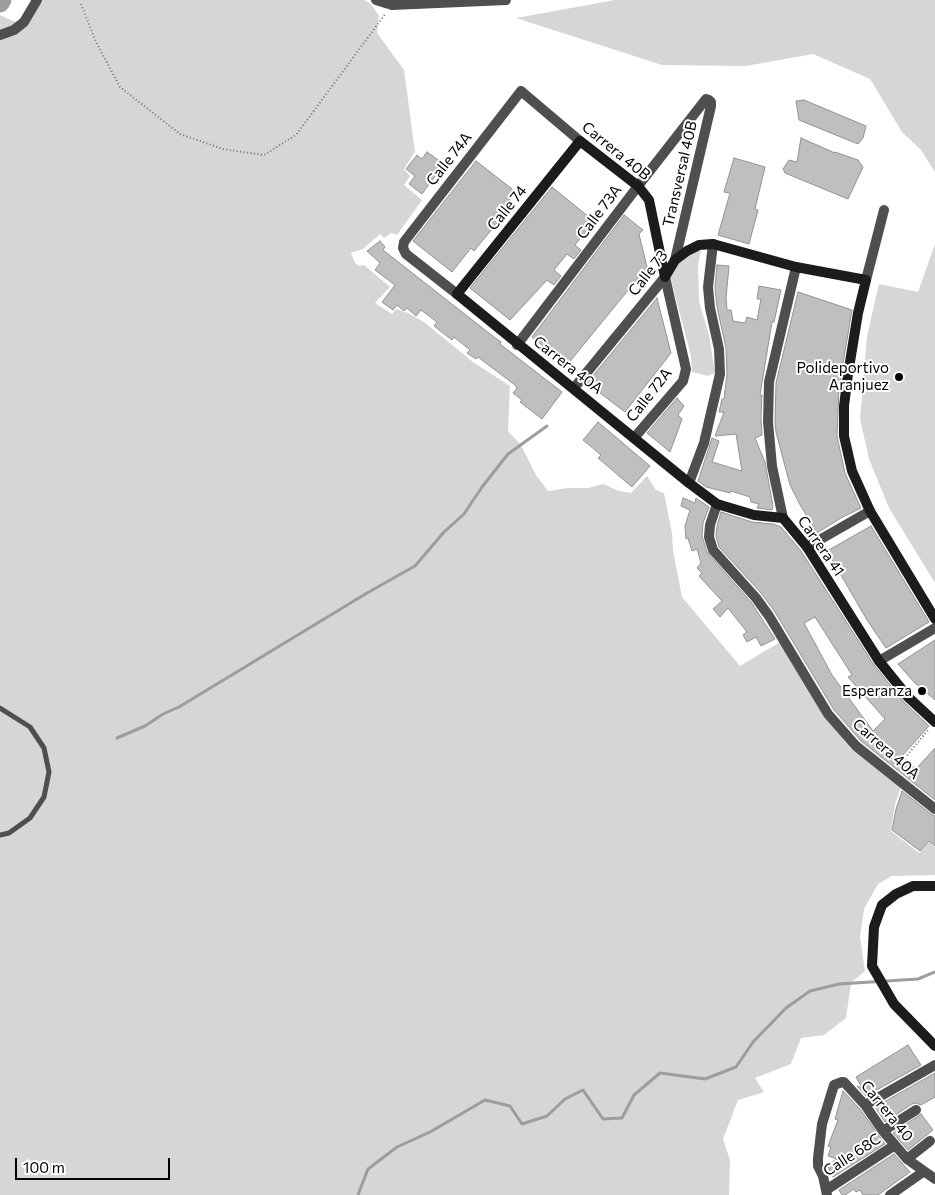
<!DOCTYPE html>
<html>
<head>
<meta charset="utf-8">
<style>
	body { margin:0 }
	#map { position:relative; width:935px; height:1195px; overflow:hidden; background:#fff; font-family:Commissioner,sans-serif }
	canvas { display:block }
	.scale { position:absolute; left:15px; top:1158px; width:155px; height:22px; box-sizing:border-box; border:2px solid #000; border-top:0; padding-left:6px; font-size:15px; line-height:18px; white-space:nowrap; color:#000; -webkit-text-stroke:4px #fff; paint-order:stroke }
</style>
</head>
<body>
<div id="map">
<canvas width="935" height="1195"></canvas>
<div class="scale">100 m</div>
</div>
<script>
const ctx = document.querySelector('canvas').getContext('2d');
ctx.lineJoin = 'round';
function fill(path, color) {
  ctx.fillStyle = color;
  ctx.fill(path, 'evenodd');
}
function poly(rows) {
  const path = new Path2D();
  for (const r of rows) {
    path.moveTo(r[0], r[1]);
    for (let i = 2; i < r.length; i += 2) path.lineTo(r[i], r[i + 1]);
  }
  return path;
}
function strokePath(path, color, width, dash) {
  ctx.strokeStyle = color;
  ctx.lineWidth = width;
  ctx.lineCap = dash ? 'butt' : 'round';
  ctx.setLineDash(dash || []);
  ctx.stroke(path);
}
function write(font, color, halo, rows, align = 'center') {
  ctx.font = font + ' Commissioner,sans-serif';
  ctx.lineWidth = 4;
  ctx.setLineDash([]);
  ctx.textBaseline = 'middle';
  ctx.strokeStyle = halo;
  ctx.fillStyle = color;
  for (const [text, x, y, turn = 0] of rows) {
    ctx.save();
    ctx.translate(x, y);
    ctx.rotate((+turn || 0) * Math.PI / 180);
    ctx.textAlign = isNaN(turn) ? turn : align;
    if (halo) ctx.strokeText(text, 0, 0);
    ctx.fillText(text, 0, 0);
    ctx.restore();
  }
}
fill(poly([
	[34,0,364,0,371,4,379,16,377,33,404,70,415,152,404,169,410,176,404,185,422,200,397,235,391,233,384,238,380,234,363,249,351,253,355,263,359,266,364,265,390,287,375,303,392,314,396,309,408,313,424,322,473,362,510,386,508,431,521,445,536,475,548,491,568,488,588,488,603,484,619,491,631,493,647,476,656,490,664,493,672,533,673,551,682,597,740,666,780,642,827,719,851,749,901,787,895,804,891,831,919,853,929,842,935,847,935,875,892,876,878,884,864,909,860,937,865,971,851,983,846,1018,824,1035,801,1038,791,1064,755,1078,764,1092,738,1100,723,1139,730,1160,729,1195,0,1195,0,15,22,25],
	[615,0,935,0,935,172,921,150,902,132,870,79,813,54,746,66,662,65,516,18],
	[935,244,935,583,889,508,869,459,860,419,867,336,879,284,918,292],
	[701,250,698,265,699,301,709,335,715,373,708,376,692,372,691,356,670,276,679,261,691,253]
]), '#d6d6d6');
strokePath(poly([
	[117,738,145,726,163,714,179,707,367,593,415,566,444,532,464,514,482,487,508,454,547,426],
	[358,1195,368,1169,397,1147,430,1132,485,1100,510,1106,522,1124,547,1116,565,1099,583,1090,603,1119,622,1118,634,1095,660,1073,705,1079,736,1067,753,1042,786,1008,810,991,839,984,918,979,935,972]
]), '#9d9d9d', 3);
strokePath(poly([
	[0,3,2,0]
]), '#9d9d9d', 19);
const building = poly([
	[804,100,866,126,863,138,858,144,799,120,796,101,804,100],
	[801,138,835,153,835,152,858,160,863,167,848,199,785,173,783,169,789,160,797,162,801,138],
	[427,152,444,164,422,194,409,184,415,176,406,169,417,155,422,159,427,152],
	[734,158,765,167,755,209,758,210,749,244,718,235,730,193,724,192,734,158],
	[476,161,516,192,493,220,497,223,474,251,471,248,452,272,413,241,476,161],
	[552,187,594,221,575,245,581,250,574,259,567,254,554,270,561,276,554,285,547,280,510,320,470,288,552,187],
	[624,215,643,230,639,234,647,267,567,365,532,337,624,215],
	[380,241,385,247,383,250,494,337,501,342,500,344,562,392,542,419,520,402,522,400,513,393,517,388,515,385,478,357,476,359,467,353,470,350,454,337,452,340,434,326,437,322,421,310,416,316,407,308,404,311,397,305,393,310,382,302,395,285,375,270,380,263,367,251,380,241],
	[717,265,729,266,726,298,727,310,731,310,733,321,745,323,747,317,757,320,761,299,757,299,759,286,781,290,774,322,772,322,760,395,762,395,761,417,762,435,755,438,765,462,773,506,772,510,757,508,759,504,751,502,750,497,731,491,730,493,706,487,698,481,712,438,719,441,712,462,742,471,736,434,715,436,724,412,719,412,722,399,724,399,727,374,726,348,717,307,715,287,717,265],
	[798,292,852,310,839,387,837,436,845,473,861,508,841,518,817,533,799,503,790,485,776,432,775,422,776,383,798,292],
	[657,298,671,353,625,412,587,383,657,298],
	[677,398,684,406,678,415,682,419,670,452,647,433,677,398],
	[598,422,650,466,632,487,598,458,601,455,583,440,598,422],
	[683,498,695,503,696,498,709,507,703,523,702,536,707,552,751,602,775,639,761,646,756,637,747,642,743,635,747,632,728,608,720,617,713,609,722,601,699,576,702,573,697,568,701,563,697,549,692,551,688,538,686,539,685,526,690,510,681,506,683,498],
	[721,512,752,522,773,524,781,527,801,551,874,665,903,701,929,726,902,756,916,769,935,748,935,800,861,741,834,710,775,612,761,593,719,547,716,536,717,526,721,512],
	[815,617,852,675,848,677,885,719,873,731,832,675,804,623,815,617],
	[871,526,929,622,886,648,867,620,827,551,871,526],
	[935,640,935,700,914,682,898,664,935,640],
	[902,791,931,814,935,816,935,846,929,841,920,851,892,830,896,809,902,791],
	[908,1045,921,1065,866,1096,857,1086,862,1088,856,1077,908,1045],
	[935,1073,935,1097,921,1105,916,1103,912,1104,885,1122,875,1107,935,1073],
	[843,1091,860,1109,885,1144,833,1177,827,1165,837,1159,828,1156,831,1147,828,1146,838,1120,835,1119,843,1091],
	[921,1114,933,1130,908,1150,893,1133,921,1114],
	[894,1154,910,1172,878,1195,863,1195,860,1190,856,1192,854,1189,845,1195,842,1195,839,1190,894,1154]
]);
fill(building, '#bfbfbf');
strokePath(building, '#939393', 1);
strokePath(poly([
	[81,4,96,42,120,87,180,134,223,149,264,155,296,135,386,13],
	[898,766,929,729]
]), '#717171', 2, [1, 2.5]);
strokePath(poly([
	[0,708,30,727,44,748,49,772,44,797,30,818,9,833,0,835]
]), '#4f4f4f', 5);
strokePath(poly([
	[376,0,392,5,506,0],
	[0,35,14,30,24,22,37,0],
	[866,280,884,210],
	[457,294,406,254,403,248,404,242,521,91,580,141],
	[517,345,638,186,706,99,709,100,711,102,711,106,675,260],
	[574,388,665,277],
	[634,438,683,381,686,369,665,277],
	[689,483,704,443,720,374,719,349,710,308,708,287,713,244],
	[717,504,710,525,709,537,713,550,756,598,769,616,828,714,856,746,935,809],
	[783,518,772,466,768,422,769,382,796,267],
	[807,547,870,511],
	[879,661,935,628],
	[865,1105,935,1065],
	[883,1131,916,1110],
	[907,1159,930,1141],
	[826,1190,895,1145],
	[827,1195,823,1176,818,1166,818,1158,822,1124,834,1085,842,1082,844,1082,865,1105,883,1131,907,1159,935,1179],
	[890,1195,923,1172]
]), '#4f4f4f', 10);
strokePath(poly([
	[665,277,649,200,638,186,580,141,457,294,689,483,717,504,754,515,783,518,807,547,879,661,908,697,935,722],
	[665,277,675,260,687,251,699,245,713,244,796,267,866,280,858,313,848,374,844,406,844,436,852,471,870,511,935,619],
	[935,886,913,886,896,894,882,905,874,927,872,966,894,1004,935,1046]
]), '#1c1c1c', 10);
for (const [x, y, r, color] of [
	[899,377,5,"#000"],
	[922,691,5,"#000"]
]) {
  const dot = new Path2D();
  dot.arc(x, y, r, 0, 2 * Math.PI);
  ctx.fillStyle = color;
  ctx.fill(dot);
  strokePath(dot, '#fff', 2);
}
write('15px', '#000', '#fff', [
	["Carrera 40B",616,151,39],
	["Calle 74A",449,159,-52],
	["Transversal 40B",680,174,-77],
	["Calle 74",507,208,-51],
	["Calle 73A",599,212,-53],
	["Calle 73",648,273,-52],
	["Carrera 40A",568,365,38],
	["Calle 72A",649,395,-52],
	["Carrera 41",821,546,55],
	["Carrera 40A",886,749,41],
	["Carrera 40",887,1111,51],
	["Calle 68C",852,1155,-33]
]);
write('15px', '#000', '#fff', [
	["Polideportivo",889,368],
	["Aranjuez",889,385],
	["Esperanza",912,691]
], 'right');
</script>
</body>
</html>
